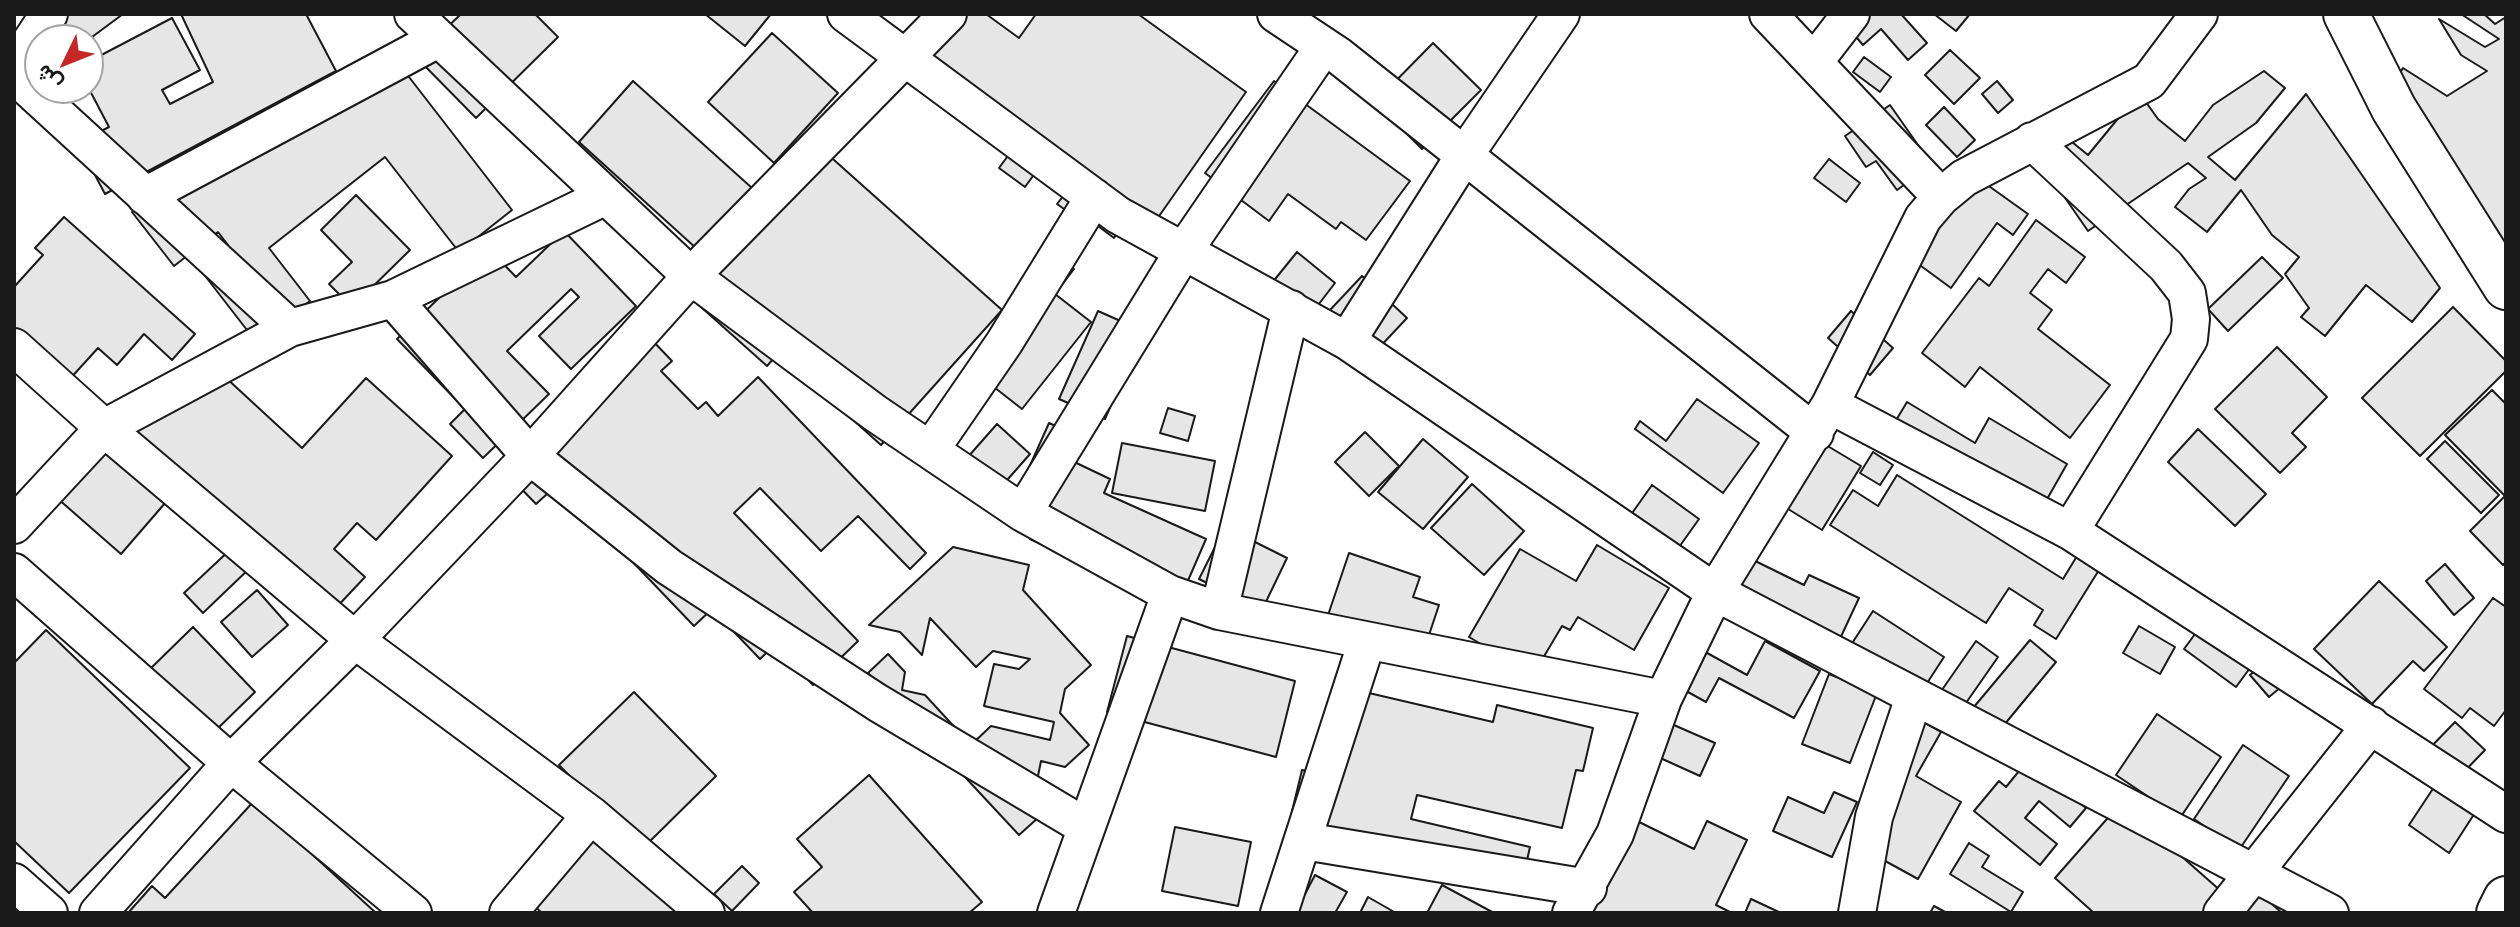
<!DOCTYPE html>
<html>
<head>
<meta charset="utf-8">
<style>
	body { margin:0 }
	#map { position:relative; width:2520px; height:927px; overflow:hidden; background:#fff; font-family:Barlow,Vazirmatn,sans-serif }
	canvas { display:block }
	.frame { position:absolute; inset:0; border:16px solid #1a1a1a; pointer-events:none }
	.north { position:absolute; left:24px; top:24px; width:80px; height:80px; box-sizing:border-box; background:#fff; border:2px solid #a3a3a3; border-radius:50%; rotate:227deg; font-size:22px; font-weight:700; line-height:32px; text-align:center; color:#1a1a1a }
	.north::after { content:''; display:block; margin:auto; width:28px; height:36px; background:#c62828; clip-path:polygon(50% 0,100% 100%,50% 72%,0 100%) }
</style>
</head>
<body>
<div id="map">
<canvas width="2520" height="927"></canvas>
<div class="frame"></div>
<div class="north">ش</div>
</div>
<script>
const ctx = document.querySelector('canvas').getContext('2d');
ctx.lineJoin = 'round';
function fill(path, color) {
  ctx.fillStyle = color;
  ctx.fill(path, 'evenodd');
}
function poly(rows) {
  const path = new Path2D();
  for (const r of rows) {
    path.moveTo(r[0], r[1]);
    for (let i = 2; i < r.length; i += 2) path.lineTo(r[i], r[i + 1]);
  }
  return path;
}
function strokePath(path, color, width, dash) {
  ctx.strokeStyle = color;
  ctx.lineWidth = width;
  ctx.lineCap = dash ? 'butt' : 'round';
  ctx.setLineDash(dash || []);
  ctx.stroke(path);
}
const building = poly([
	[52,14,123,14,88,40,71,40,52,14],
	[181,14,306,14,336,71,105,194,78,143,109,127,88,87,88,62,172,18,200,70,162,90,170,104,213,82,181,14],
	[461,14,535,14,558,37,476,118,416,57,461,14],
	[705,14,771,14,745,46,705,14],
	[941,14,986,14,1019,38,1036,14,1138,14,1246,92,1143,239,1124,225,1114,238,1082,214,1078,219,1057,204,1068,190,1038,169,1025,187,999,168,1018,142,898,75,941,14],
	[1856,14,1901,14,1927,43,1908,60,1881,29,1863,45,1845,24,1856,14],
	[1934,14,1970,14,1956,31,1934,14],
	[2461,14,2484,14,2495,24,2506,17,2506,268,2387,94,2403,68,2447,96,2487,71,2461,55,2439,19,2485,47,2499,39,2461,14],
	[772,33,838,93,774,163,708,102,772,33],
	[1433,43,1481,90,1422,149,1375,102,1433,43],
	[385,46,512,210,459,252,385,157,269,248,310,301,257,343,199,268,228,245,218,232,174,266,132,212,214,148,229,167,385,46],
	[1950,50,1980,78,1954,104,1925,75,1950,50],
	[1864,57,1891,77,1880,92,1853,72,1864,57],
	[2264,71,2285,88,2256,123,2208,157,2235,180,2306,94,2440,288,2412,322,2366,285,2325,336,2301,317,2309,308,2285,274,2299,257,2272,235,2241,190,2207,232,2175,207,2189,189,2206,178,2188,163,2088,231,2041,163,2072,142,2088,155,2125,110,2143,98,2158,119,2185,141,2213,105,2264,71],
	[633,81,752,188,697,249,579,142,633,81],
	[1274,81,1410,181,1366,240,1341,222,1336,229,1288,194,1269,221,1205,173,1274,81],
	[1997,81,2013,100,1998,113,1982,94,1997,81],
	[1890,105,1932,165,1897,190,1876,161,1866,167,1845,136,1890,105],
	[1944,107,1975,140,1957,157,1926,125,1944,107],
	[815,143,1002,310,881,445,814,385,788,342,767,366,683,291,815,143],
	[1829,159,1860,183,1846,202,1814,178,1829,159],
	[1965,169,2028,214,2013,235,1997,223,1951,288,1906,255,1965,169],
	[356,195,410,250,352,307,329,284,352,262,321,230,356,195],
	[64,217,195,334,172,360,144,334,117,365,98,348,68,381,14,333,14,287,43,255,35,248,64,217],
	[2036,220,2085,257,2066,283,2048,269,2030,293,2052,310,2038,329,2110,385,2070,438,1980,367,1965,387,1922,353,1979,278,1989,286,2036,220],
	[564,231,636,306,571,369,539,336,579,297,571,289,507,351,549,394,483,458,450,424,465,409,397,339,489,249,516,277,564,231],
	[1297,252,1335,283,1302,326,1263,294,1297,252],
	[2262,257,2283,278,2228,331,2208,309,2262,257],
	[1065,261,1074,269,1055,294,1091,322,1022,409,976,373,1065,261],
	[1362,276,1407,318,1360,368,1315,326,1362,276],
	[2453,307,2506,361,2506,371,2420,456,2362,398,2453,307],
	[1098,311,1143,331,1105,419,1059,399,1098,311],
	[1851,311,1893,348,1870,375,1828,338,1851,311],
	[649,337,672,361,661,371,698,409,706,402,718,416,758,377,926,553,910,569,858,516,821,551,760,488,734,513,858,641,813,685,791,662,810,643,794,626,760,659,712,609,694,626,558,484,536,504,508,475,649,337],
	[2277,347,2327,397,2292,433,2306,447,2280,473,2215,409,2277,347],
	[211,364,302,448,366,378,452,456,376,540,357,523,334,549,365,577,333,611,123,429,148,403,163,417,211,364],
	[2492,390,2506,404,2506,562,2503,565,2470,531,2505,496,2445,435,2492,390],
	[1697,399,1759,443,1723,493,1635,429,1640,421,1666,441,1697,399],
	[1907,402,1975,443,1989,418,2067,464,2042,508,1895,422,1907,402],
	[1168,408,1195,416,1188,441,1160,433,1168,408],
	[1049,423,1078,436,1068,459,1110,479,1104,493,1206,539,1177,606,1030,539,1039,520,1011,508,1049,423],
	[997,424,1030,454,986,504,952,475,997,424],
	[2198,429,2266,494,2235,526,2168,462,2198,429],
	[1365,432,1399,466,1369,496,1335,462,1365,432],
	[1811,436,1861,466,1822,530,1772,499,1811,436],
	[1423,439,1468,477,1423,529,1378,492,1423,439],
	[2445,441,2499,495,2481,513,2427,459,2445,441],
	[1122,443,1215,461,1205,511,1112,493,1122,443],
	[102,446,166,502,121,554,57,498,102,446],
	[1873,452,1893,465,1880,485,1860,473,1873,452],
	[1897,475,2063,579,2077,556,2099,570,2056,639,2034,625,2043,610,2009,588,1986,623,1830,525,1853,490,1878,506,1897,475],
	[1472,484,1524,531,1484,575,1431,528,1472,484],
	[1652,485,1699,519,1677,550,1630,516,1652,485],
	[1225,527,1287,558,1262,610,1199,579,1225,527],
	[1597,545,1669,588,1634,650,1578,617,1570,630,1562,626,1533,675,1469,637,1520,549,1576,581,1597,545],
	[233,547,251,567,203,613,184,593,233,547],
	[953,547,1029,565,1023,590,1091,665,1065,689,1060,713,1089,745,1065,767,1041,761,1038,776,1059,799,1019,835,868,673,888,654,905,672,902,690,925,695,971,745,991,726,1050,740,1054,722,984,706,994,664,1019,669,1030,659,993,651,976,667,930,618,922,655,900,632,869,625,953,547],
	[1349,553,1420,577,1413,597,1439,605,1421,659,1324,627,1349,553],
	[1743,555,1804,585,1809,575,1859,598,1838,643,1726,590,1743,555],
	[2445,564,2474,598,2454,615,2426,581,2445,564],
	[2379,581,2447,647,2424,671,2413,661,2372,704,2314,649,2379,581],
	[257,590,288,625,252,657,221,622,257,590],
	[2493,598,2506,607,2506,710,2494,726,2470,708,2462,718,2424,689,2493,598],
	[1873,611,1944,657,1920,694,1849,648,1873,611],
	[2209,615,2261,653,2236,687,2184,649,2209,615],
	[2139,626,2175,647,2160,674,2123,653,2139,626],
	[193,627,255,692,211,735,149,670,193,627],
	[46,630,190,768,69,893,14,841,14,663,46,630],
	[1127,636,1295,681,1276,757,1107,712,1127,636],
	[2030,640,2056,662,1990,742,1963,720,2030,640],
	[1765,641,1820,671,1794,718,1719,678,1706,702,1668,681,1689,643,1747,675,1765,641],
	[1976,641,1998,657,1959,713,1937,697,1976,641],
	[2275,654,2293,677,2269,697,2250,675,2275,654],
	[1829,674,1877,693,1850,763,1802,744,1829,674],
	[1339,686,1493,722,1497,705,1593,728,1583,771,1576,770,1562,828,1417,795,1411,819,1530,847,1520,891,1286,836,1302,770,1318,773,1339,686],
	[634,692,716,776,641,850,559,765,634,692],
	[2157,714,2221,757,2180,818,2116,775,2157,714],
	[1651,715,1715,743,1700,776,1636,747,1651,715],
	[1916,718,1941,732,1916,776,1961,802,1918,879,1867,851,1916,718],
	[2455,722,2485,750,2455,781,2426,752,2455,722],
	[2243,745,2289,776,2239,850,2194,819,2243,745],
	[2028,760,2086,808,2070,827,2039,801,2025,818,2057,844,2040,865,1974,811,1999,781,2006,787,2028,760],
	[869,775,982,902,969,913,813,913,794,892,822,867,797,839,869,775],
	[2440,778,2480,805,2449,853,2409,825,2440,778],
	[1834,792,1857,802,1832,857,1773,831,1788,797,1824,813,1834,792],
	[254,801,376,913,128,913,152,886,165,898,254,801],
	[2121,803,2222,892,2204,913,2094,913,2055,878,2121,803],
	[1631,818,1694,849,1707,821,1747,840,1716,905,1732,913,1586,913,1631,818],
	[1175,827,1251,842,1238,906,1162,891,1175,827],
	[595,833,682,913,542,913,531,903,595,833],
	[1969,843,1989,856,1982,867,2023,892,2011,912,1950,874,1969,843],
	[742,866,759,883,732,911,714,894,742,866],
	[1315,875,1347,892,1335,913,1280,913,1291,891,1303,898,1315,875],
	[2246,881,2282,913,2217,913,2246,881],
	[1442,885,1494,913,1427,913,1442,885],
	[1368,897,1396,913,1360,913,1368,897],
	[1751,899,1781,913,1745,913,1751,899],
	[1934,906,1947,913,1930,913,1934,906]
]);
fill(building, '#e6e6e6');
strokePath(building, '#1a1a1a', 2);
const street = poly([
	[413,14,691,276,875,413,1023,513,1170,594,1219,611,1663,699],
	[846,14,1118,215,1347,341,1715,592,2330,913],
	[1276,14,1339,56,1815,433],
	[1768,14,1941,197],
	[1814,62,1851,14],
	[14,67,49,14],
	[14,75,290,328],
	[2032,141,2166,266,2187,293,2191,319,2189,339,2070,531],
	[145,196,438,39],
	[393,299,530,456,669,567,878,703,1086,827],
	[1347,341,1464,156,1561,14],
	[14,347,104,428,355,640,591,815,706,913],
	[1830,405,2070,531,2506,814],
	[931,449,1004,343,1094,197],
	[1023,513,1183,252,1324,46],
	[14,525,104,428,290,328,393,299,606,196],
	[14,572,231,763,413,913],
	[1219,611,1291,309],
	[1304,841,1588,888],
	[14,882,49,913],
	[98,913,231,763,355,640,530,456,691,276,948,14],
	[508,913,591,815],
	[1056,913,1170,594],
	[1279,913,1367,641],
	[1571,913,1615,834,1663,699,1715,592,1830,405,1923,218,1941,197,1964,178,2149,81,2199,14],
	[1857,913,1874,817,1914,697],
	[2222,913,2371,725]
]);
const secondary = poly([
	[2346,14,2394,109,2506,287],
	[2499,913,2506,899]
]);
strokePath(street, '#1a1a1a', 40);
strokePath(secondary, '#1a1a1a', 48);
strokePath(street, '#fff', 36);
strokePath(secondary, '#fff', 44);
</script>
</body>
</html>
